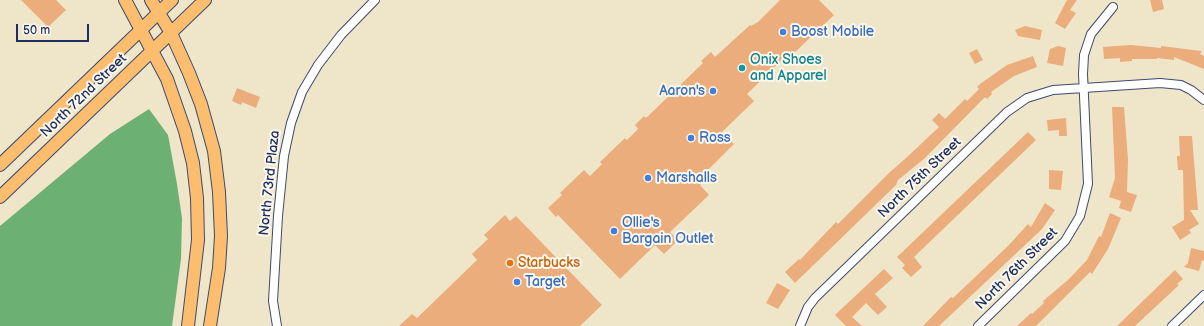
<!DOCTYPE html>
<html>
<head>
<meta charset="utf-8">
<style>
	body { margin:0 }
	#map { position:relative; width:1204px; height:326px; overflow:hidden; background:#efe6ca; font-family:"Balsamiq Sans",sans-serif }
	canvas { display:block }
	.scale { position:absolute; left:16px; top:24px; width:73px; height:18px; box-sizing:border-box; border:2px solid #1b2f5e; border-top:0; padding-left:5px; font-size:12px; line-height:14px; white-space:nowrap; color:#1b2f5e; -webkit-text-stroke:3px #fbf7ec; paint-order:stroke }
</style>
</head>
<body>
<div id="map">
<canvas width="1204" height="326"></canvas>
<div class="scale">50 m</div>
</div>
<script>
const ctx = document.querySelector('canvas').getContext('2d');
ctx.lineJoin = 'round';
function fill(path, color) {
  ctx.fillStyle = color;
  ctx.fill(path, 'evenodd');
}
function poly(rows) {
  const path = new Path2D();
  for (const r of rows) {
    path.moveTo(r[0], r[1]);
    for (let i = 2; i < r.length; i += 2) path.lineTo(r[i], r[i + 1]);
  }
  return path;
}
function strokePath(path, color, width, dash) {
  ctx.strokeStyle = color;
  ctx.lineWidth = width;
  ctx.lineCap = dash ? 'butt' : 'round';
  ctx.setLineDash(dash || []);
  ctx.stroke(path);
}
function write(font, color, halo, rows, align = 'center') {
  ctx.font = font + ' "Balsamiq Sans",sans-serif';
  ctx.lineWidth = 4;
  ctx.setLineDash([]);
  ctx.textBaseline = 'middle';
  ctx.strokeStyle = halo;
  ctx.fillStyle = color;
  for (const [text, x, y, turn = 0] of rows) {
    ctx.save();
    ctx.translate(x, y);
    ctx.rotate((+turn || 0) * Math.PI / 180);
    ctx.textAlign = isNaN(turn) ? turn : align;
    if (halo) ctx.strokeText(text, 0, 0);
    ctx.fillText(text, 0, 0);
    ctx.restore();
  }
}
fill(poly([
	[149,109,168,135,177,184,182,218,181,259,172,326,0,326,0,226,110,134]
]), '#6cb074');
fill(poly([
	[21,0,56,0,66,10,48,27],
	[780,0,819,0,834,15,791,56,788,54,747,94,754,101,722,132,734,144,704,174,708,178,700,185,709,195,670,232,678,240,664,254,655,245,620,279,558,215,556,217,548,208,562,195,560,193,584,170,590,176,602,164,600,162,625,138,627,140,638,129,635,125,644,116,646,118,703,63,701,61,711,52,715,57,750,25,751,26,758,22],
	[1067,0,1077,0,1070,10,1076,13,1065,29,1055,23],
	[1150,0,1162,0,1164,9,1153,12],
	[1025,26,1042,30,1040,40,1018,36,1015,30],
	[1131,45,1161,48,1161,46,1202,51,1200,54,1204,56,1204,69,1174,57,1174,60,1157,58,1157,59,1132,59,1132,61,1120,62,1120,58,1104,59,1103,47],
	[1058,46,1066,48,1063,66,1047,63,1050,49],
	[977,49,983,60,975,64,969,53],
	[1033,56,1037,67,1014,76,991,92,992,94,987,99,985,97,925,158,898,180,896,185,795,283,785,272,799,259,800,260,836,222,838,224,890,172,905,159,939,127,932,120,939,113,945,119,965,99,967,101,979,89,977,87,980,84,1007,65],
	[237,88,260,97,256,108,242,102,241,105,232,101],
	[1112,107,1124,107,1128,160,1127,192,1137,195,1131,212,1119,208,1121,201,1109,197,1115,178],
	[1066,118,1067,136,1059,136,1059,130,1048,131,1047,120],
	[1028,132,1036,140,914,257,922,267,911,277,902,268,905,265,897,257],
	[1179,136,1192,136,1198,210,1190,210,1199,224,1189,230,1191,233,1180,240,1172,227,1184,220,1183,170,1178,170,1177,156,1180,156],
	[1049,170,1063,171,1061,190,1049,189],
	[1045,203,1055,210,1042,229,939,326,923,326,951,297,953,298,1009,245,1028,224,1031,227],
	[1110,213,1121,218,1108,249,1092,274,1090,272,1036,326,1017,326,1031,313,1032,314,1044,303,1043,301,1069,279,1087,260,1099,236,1101,237],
	[505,215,510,221,516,216,602,305,580,326,399,326,412,314,417,318,477,260,472,254,488,239,484,235],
	[1191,248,1204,251,1204,261,1202,260,1199,271,1184,267,1188,263],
	[884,269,893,278,875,294,887,307,878,315,866,303,852,317,862,326,846,326,835,315],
	[1175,270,1183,279,1177,284,1179,285,1135,326,1117,326],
	[777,283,790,290,778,309,766,303]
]), '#eaad7b');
const street = poly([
	[277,326,273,301,278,216,284,156,291,123,302,92,318,65,341,35,375,0],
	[800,326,808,307,815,298,1007,112,1027,98,1053,90,1160,83,1181,85,1191,90,1204,100],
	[978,326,1065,241,1080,216,1088,184,1083,74,1084,55,1091,34,1113,7],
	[1172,326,1204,295]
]);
const primary = poly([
	[125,0,167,79,185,131,193,163,197,198,198,240,188,326],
	[151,0,171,33,189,73,201,104,214,151,219,192,221,236,219,268,210,326],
	[0,165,172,0],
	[0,197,205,0]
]);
strokePath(street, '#3b4a6e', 10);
strokePath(primary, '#3b4a6e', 14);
strokePath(street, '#fff', 8);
strokePath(primary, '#fcbd6f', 12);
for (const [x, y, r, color] of [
	[783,32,4,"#3f7fe0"],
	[742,68,4,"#0f9aa8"],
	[713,91,4,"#3f7fe0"],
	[691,138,4,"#3f7fe0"],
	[648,178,4,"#3f7fe0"],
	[614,231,4,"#3f7fe0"],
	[510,263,4,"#e8710a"],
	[517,282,4,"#3f7fe0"]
]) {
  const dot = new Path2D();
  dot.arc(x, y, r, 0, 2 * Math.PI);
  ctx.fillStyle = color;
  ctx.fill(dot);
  strokePath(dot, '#fbf7ec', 1.5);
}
write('14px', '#366cbe', '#fbf7ec', [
	["Boost Mobile",791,32],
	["Aaron's",705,91,"right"],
	["Ross",699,138],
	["Marshalls",656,178],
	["Ollie's",622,223],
	["Bargain Outlet",622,239],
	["Target",525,282]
], 'left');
write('14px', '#0d838f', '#fbf7ec', [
	["Onix Shoes",750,60],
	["and Apparel",750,76]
], 'left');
write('14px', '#1b2f5e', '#fbf7ec', [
	["North 72nd Street",84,96,-44],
	["North 75th Street",920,178,-44],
	["North 73rd Plaza",270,183,-84],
	["North 76th Street",1017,269,-45]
]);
write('14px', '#c56008', '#fbf7ec', [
	["Starbucks",518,263]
], 'left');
</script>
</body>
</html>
